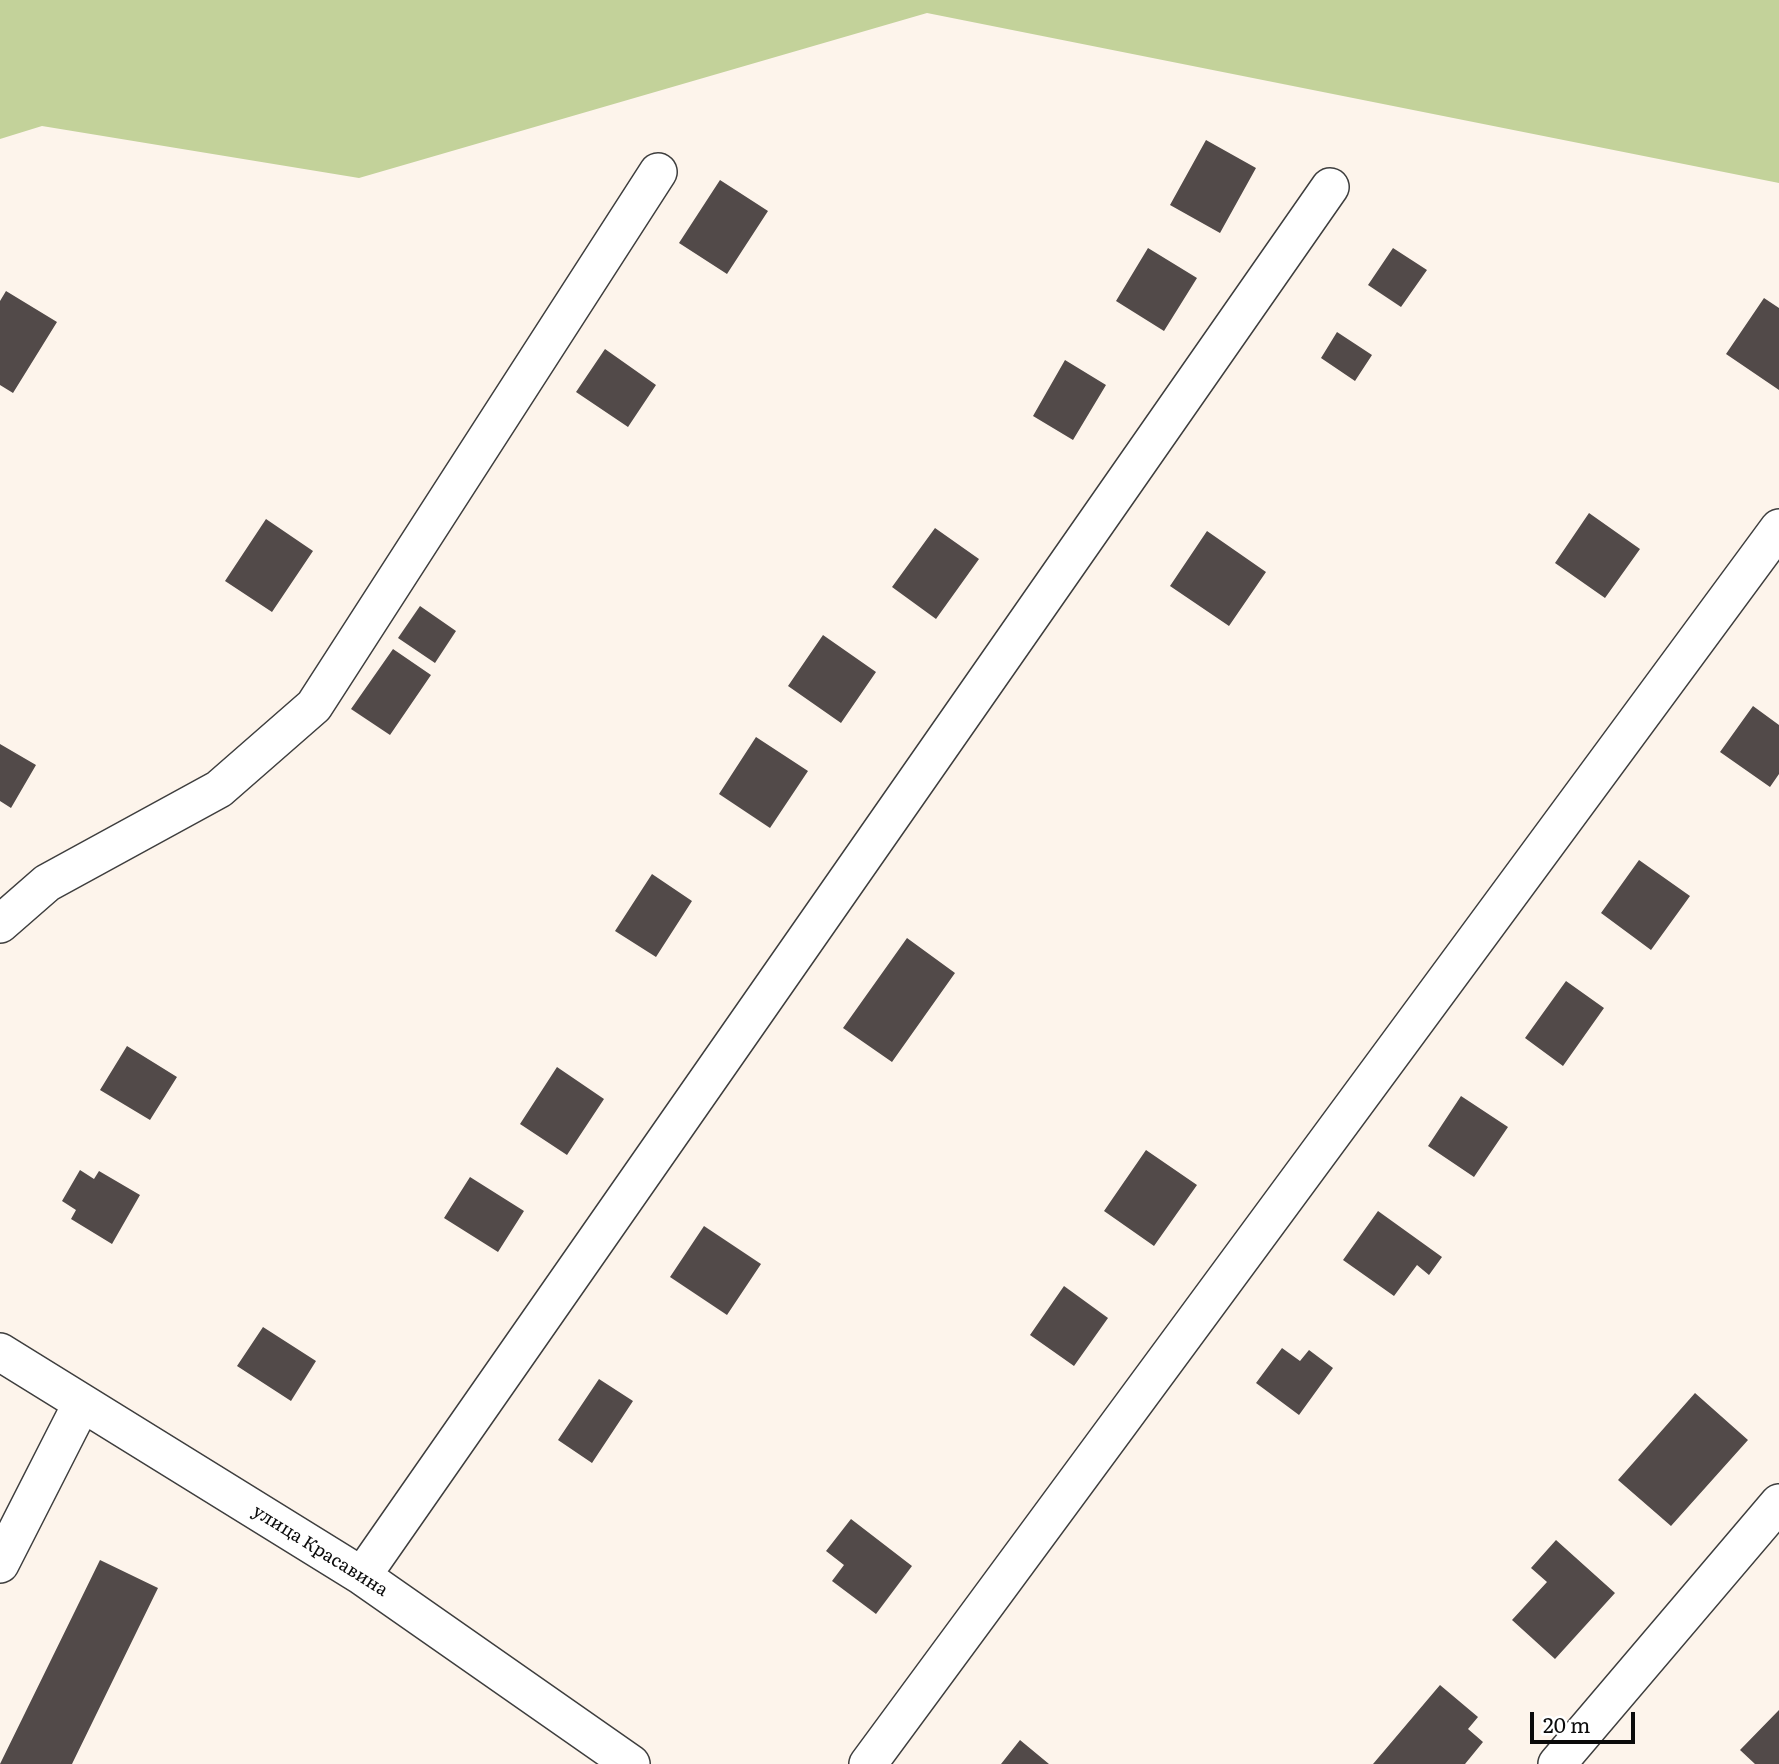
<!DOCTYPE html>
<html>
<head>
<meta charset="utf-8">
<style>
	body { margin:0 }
	#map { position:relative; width:1779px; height:1764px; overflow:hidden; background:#fdf4eb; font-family:Literata,serif }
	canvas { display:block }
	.scale { position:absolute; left:1530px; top:1712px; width:105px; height:32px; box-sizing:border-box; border:4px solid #0b0b0b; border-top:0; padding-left:9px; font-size:21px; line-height:24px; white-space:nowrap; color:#0b0b0b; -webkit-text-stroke:5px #fff; paint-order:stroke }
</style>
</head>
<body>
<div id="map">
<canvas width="1779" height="1764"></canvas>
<div class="scale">20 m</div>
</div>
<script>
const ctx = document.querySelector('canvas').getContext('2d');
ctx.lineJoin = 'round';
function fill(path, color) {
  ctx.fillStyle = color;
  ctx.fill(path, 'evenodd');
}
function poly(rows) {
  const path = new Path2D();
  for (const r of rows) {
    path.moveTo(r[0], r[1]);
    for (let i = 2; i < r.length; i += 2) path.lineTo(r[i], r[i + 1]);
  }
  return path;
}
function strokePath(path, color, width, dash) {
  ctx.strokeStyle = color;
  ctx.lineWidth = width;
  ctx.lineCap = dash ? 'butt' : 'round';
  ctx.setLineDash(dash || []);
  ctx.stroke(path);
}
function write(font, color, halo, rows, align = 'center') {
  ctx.font = font + ' Literata,serif';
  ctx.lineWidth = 7;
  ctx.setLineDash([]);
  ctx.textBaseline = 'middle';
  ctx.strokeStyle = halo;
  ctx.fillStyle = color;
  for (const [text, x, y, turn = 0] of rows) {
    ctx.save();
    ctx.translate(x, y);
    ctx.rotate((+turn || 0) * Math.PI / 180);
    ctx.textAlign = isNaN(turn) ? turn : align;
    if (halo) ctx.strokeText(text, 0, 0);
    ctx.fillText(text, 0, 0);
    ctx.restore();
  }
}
fill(poly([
	[0,0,1779,0,1779,183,927,13,359,178,42,126,0,139]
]), '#c3d29a');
fill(poly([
	[1206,140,1256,168,1220,233,1170,205],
	[720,180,768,211,727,274,679,243],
	[1148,248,1197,278,1164,331,1116,301],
	[1393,248,1427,270,1401,307,1368,285],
	[6,291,57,322,13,393,0,385,0,301],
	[1764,298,1779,308,1779,390,1726,354],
	[1337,332,1372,355,1355,381,1321,358],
	[605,349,656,385,628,427,576,392],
	[1065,360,1106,385,1073,440,1033,416],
	[1589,513,1640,549,1605,598,1555,563],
	[266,519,313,551,272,612,225,581],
	[935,528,979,559,936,619,892,587],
	[1207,531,1266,572,1229,626,1170,586],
	[420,606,456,631,435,663,398,638],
	[823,635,876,672,841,723,788,686],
	[393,649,431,675,390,735,351,709],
	[1753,706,1779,725,1779,774,1770,787,1720,752],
	[756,737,808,771,770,828,719,794],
	[0,744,36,765,11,808,0,801],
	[1639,860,1690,896,1651,950,1601,913],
	[652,874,692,901,656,957,615,931],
	[907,938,955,973,892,1062,843,1028],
	[1566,981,1604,1008,1563,1066,1525,1038],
	[127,1046,177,1077,150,1120,100,1090],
	[557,1067,604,1099,567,1155,520,1124],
	[1461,1096,1508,1127,1474,1177,1428,1146],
	[1146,1150,1197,1185,1154,1246,1104,1211],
	[80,1170,94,1179,99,1171,140,1195,112,1244,71,1219,76,1210,62,1201],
	[470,1177,524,1211,498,1252,444,1218],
	[1378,1211,1442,1257,1429,1275,1417,1265,1394,1296,1343,1260],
	[704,1226,761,1264,727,1315,670,1277],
	[1064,1286,1108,1318,1074,1366,1030,1335],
	[263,1327,316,1361,291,1401,237,1366],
	[1282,1348,1300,1361,1309,1350,1333,1368,1299,1415,1256,1383],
	[599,1379,633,1401,592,1463,558,1440],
	[1695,1393,1748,1440,1671,1526,1618,1480],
	[851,1519,912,1566,876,1614,832,1581,844,1565,826,1551],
	[1556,1540,1615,1593,1555,1659,1512,1620,1547,1582,1531,1568],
	[100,1560,158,1588,72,1764,0,1764],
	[1440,1685,1478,1717,1468,1729,1483,1742,1465,1764,1373,1764],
	[1779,1710,1779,1764,1755,1764,1740,1750],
	[1020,1740,1049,1764,1001,1764]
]), '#524a49');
const minor = poly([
	[0,924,47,883,219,789,314,706,658,172],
	[0,1352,362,1576,631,1764],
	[0,1564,82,1403],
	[362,1576,1330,187],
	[868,1764,1779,528],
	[1557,1764,1779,1503]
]);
strokePath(minor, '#3e3e3e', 40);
strokePath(minor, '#fff', 37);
write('18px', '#0b0b0b', '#fff', [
	["улица Красавина",320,1551,32]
]);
</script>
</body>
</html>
